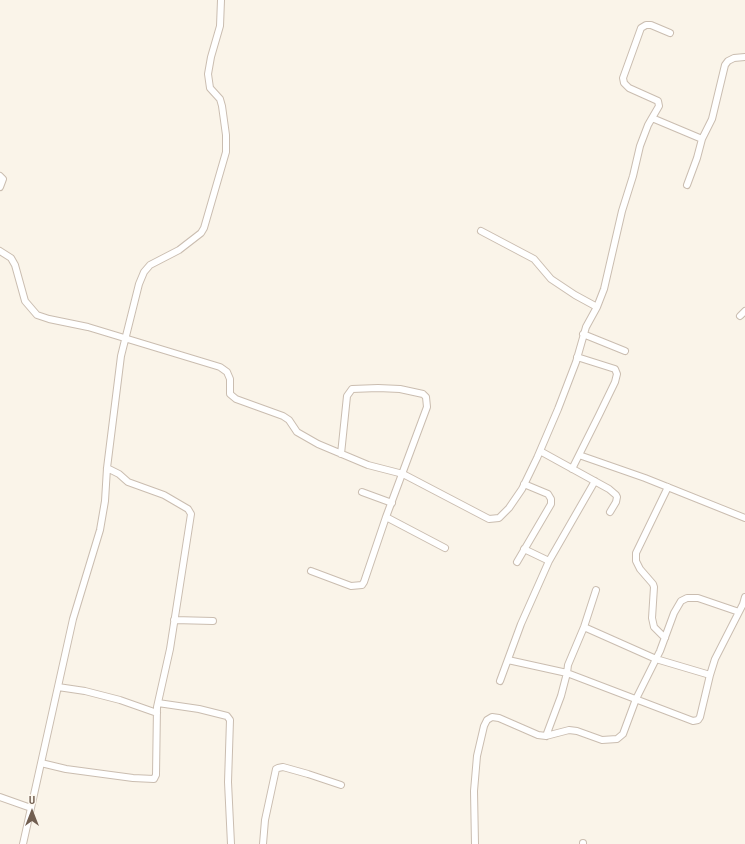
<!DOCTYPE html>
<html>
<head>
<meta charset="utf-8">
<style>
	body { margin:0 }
	#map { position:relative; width:745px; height:844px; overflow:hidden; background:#faf4e9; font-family:"Archivo Narrow",sans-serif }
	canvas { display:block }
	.north { position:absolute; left:12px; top:792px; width:40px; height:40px; -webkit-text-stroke:3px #fdf8ef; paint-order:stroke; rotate:0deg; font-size:11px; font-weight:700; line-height:16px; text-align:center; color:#715e50 }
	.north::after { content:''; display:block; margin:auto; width:14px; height:18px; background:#715e50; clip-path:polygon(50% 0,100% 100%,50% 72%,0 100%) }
</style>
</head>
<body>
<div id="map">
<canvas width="745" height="844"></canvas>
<div class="north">U</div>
</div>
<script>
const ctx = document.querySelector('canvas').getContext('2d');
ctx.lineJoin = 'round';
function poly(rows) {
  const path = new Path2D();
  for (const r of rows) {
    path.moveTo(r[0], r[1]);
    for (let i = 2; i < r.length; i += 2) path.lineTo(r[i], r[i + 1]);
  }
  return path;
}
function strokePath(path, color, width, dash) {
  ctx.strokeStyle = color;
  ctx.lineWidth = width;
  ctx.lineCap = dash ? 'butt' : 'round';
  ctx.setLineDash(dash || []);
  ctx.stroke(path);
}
const minor = poly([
	[652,118,659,106,658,101,629,88,624,83,623,78,641,28,646,25,651,25,670,33],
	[0,176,3,179,0,187],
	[687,185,697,158,702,139],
	[481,231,534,259,551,279,575,295,597,307],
	[0,251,11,258,15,265,25,301,37,315,49,319,88,327,220,367,227,372,230,379,230,394,236,399,283,416,289,420,297,432,318,444,368,465,403,474,489,519,499,518,509,508,522,489,537,458,558,409,576,362,586,327,597,307,604,289,622,211,633,176,640,146,648,125,652,118,702,139,712,119,725,65,728,61,734,58,745,57],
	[740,316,745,311],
	[583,334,625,351],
	[540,451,609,489,616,495,617,497,616,502,610,512],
	[579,455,645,478,745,518],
	[572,469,599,415,615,382,617,374,615,369,577,357],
	[362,492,392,503],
	[386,517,445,548],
	[524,549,549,561],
	[517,562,551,504,551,499,548,494,524,484],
	[311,571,351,586,362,585,364,582,386,517,427,407,426,397,423,394,400,389,378,388,352,389,347,396,341,454],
	[596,590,584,627,568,665,567,673,693,721,698,720,700,717,710,675,715,659,743,604,745,597],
	[174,620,213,621],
	[584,627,656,659,710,675],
	[665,638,654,627,652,618,654,587,653,584,640,569,636,561,636,553,668,487],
	[508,660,567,673,561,696,546,736],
	[500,681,521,624,549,561,595,481],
	[58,687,85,691,120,700,157,713],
	[158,703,199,709,227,716,230,720,228,782,231,844],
	[41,763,66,769,133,778,154,779,156,775,157,707,170,649,191,514,188,509,164,495,128,482,119,474,107,468],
	[0,797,31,808],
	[23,844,73,619,100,530,105,501,107,468,121,356,139,284,144,272,150,265,179,250,201,233,204,228,226,152,226,135,222,106,220,99,210,88,208,74,211,57,220,26,221,0],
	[263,844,265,820,276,769,278,768,283,767,308,774,341,785],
	[475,844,474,791,477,756,484,726,487,720,492,717,499,718,538,735,546,736,569,730,577,731,602,740,617,739,623,734,636,699,660,651,674,613,681,601,687,598,698,598,739,612],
	[583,844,583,843]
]);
strokePath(minor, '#cabdb0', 8);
strokePath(minor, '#fff', 6);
</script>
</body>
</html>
